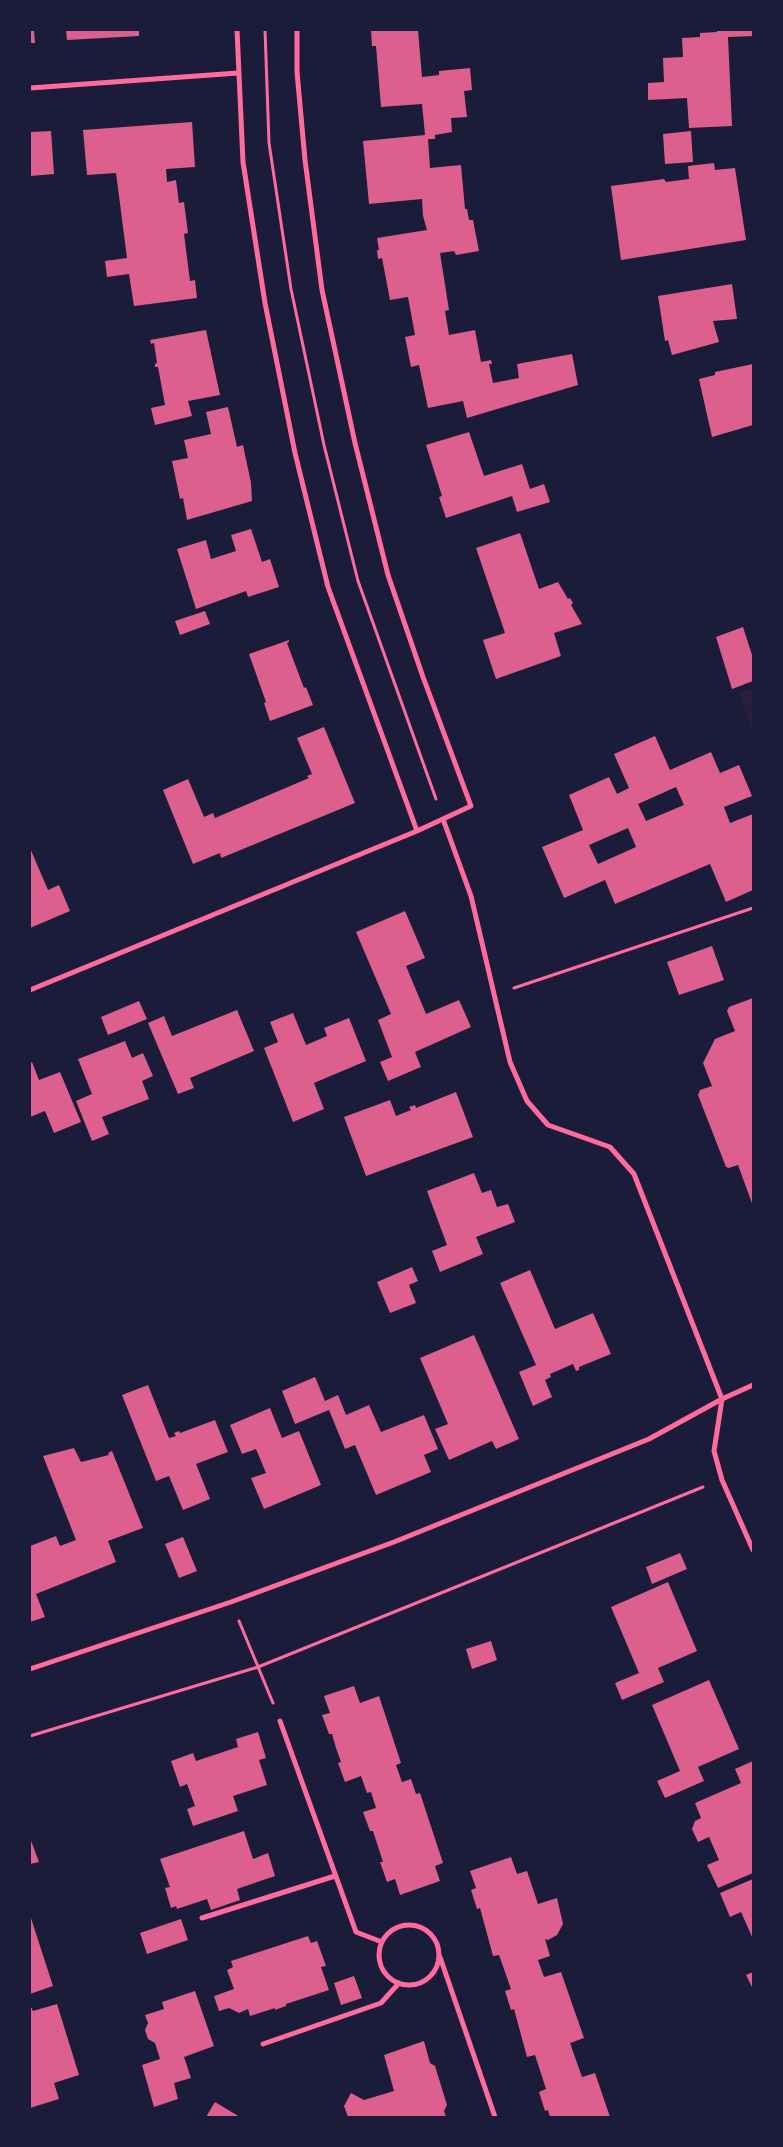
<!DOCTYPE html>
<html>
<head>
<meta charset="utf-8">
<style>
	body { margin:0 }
	#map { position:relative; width:783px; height:2147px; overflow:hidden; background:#1b1b3a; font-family:"Fira Sans",sans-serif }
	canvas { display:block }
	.frame { position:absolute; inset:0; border:31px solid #1b1b3a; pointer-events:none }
</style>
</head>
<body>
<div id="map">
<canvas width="783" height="2147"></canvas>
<div class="frame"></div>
</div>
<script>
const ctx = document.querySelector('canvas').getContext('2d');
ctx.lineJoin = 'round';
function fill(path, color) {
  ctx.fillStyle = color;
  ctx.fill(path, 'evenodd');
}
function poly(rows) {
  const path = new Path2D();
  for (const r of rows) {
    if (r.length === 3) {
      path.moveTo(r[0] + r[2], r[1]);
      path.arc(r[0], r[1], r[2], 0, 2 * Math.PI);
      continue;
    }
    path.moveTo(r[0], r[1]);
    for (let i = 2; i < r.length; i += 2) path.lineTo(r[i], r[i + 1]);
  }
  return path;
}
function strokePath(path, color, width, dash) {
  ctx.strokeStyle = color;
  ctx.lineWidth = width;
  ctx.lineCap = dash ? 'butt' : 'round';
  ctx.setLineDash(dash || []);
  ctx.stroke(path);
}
fill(poly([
	[753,688,753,733,739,693]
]), '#2a1e3b');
fill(poly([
	[30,30,34,30,35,43,30,43],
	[66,30,139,30,139,36,67,40],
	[371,30,418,30,422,77,439,75,439,71,470,68,472,90,464,91,467,117,451,118,452,132,435,135,435,139,428,139,430,168,461,165,465,209,467,209,469,220,473,220,479,251,456,255,454,251,440,253,449,310,445,311,449,335,475,330,481,362,491,360,492,364,489,364,493,383,519,378,517,364,572,354,578,385,467,418,463,401,428,408,419,365,411,367,405,337,415,335,408,297,390,300,382,258,378,259,377,250,379,250,377,238,427,230,423,216,422,199,369,204,363,141,425,135,422,104,381,107,376,46,372,46],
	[717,30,753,30,753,36,728,37,732,126,689,128,687,98,648,100,648,83,664,82,663,58,683,57,682,38,700,37,700,33,717,32],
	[192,122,195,167,166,169,167,182,176,180,179,203,184,202,188,233,184,234,190,281,195,280,197,298,134,306,129,274,107,277,105,261,127,258,116,173,87,175,83,130],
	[51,131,54,174,30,176,30,132],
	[691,131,693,162,665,164,663,134],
	[714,163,715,170,735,168,746,240,621,260,611,186,664,179,666,182,689,179,688,166],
	[732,284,737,319,713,321,719,342,672,355,668,340,665,341,658,296],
	[206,330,220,395,188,401,192,416,155,425,151,408,165,405,158,367,155,367,155,364,157,363,154,343,151,344,150,340],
	[753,364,753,425,712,437,699,379,715,375,715,372],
	[228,407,237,447,243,445,251,483,252,501,187,520,183,498,180,499,172,461,188,458,184,440,211,434,206,412],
	[469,432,484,476,522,464,530,489,544,484,550,502,517,512,512,496,446,518,439,497,442,496,426,445],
	[251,529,262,562,270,559,279,587,248,597,246,591,196,609,177,549,206,540,211,559,236,551,231,535],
	[520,533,539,589,558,582,568,599,570,598,573,603,571,605,582,624,554,633,561,656,496,679,483,640,505,633,476,548],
	[205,611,210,624,180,635,175,621],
	[743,627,753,658,753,681,732,689,716,637],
	[289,640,289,642,287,643,304,688,306,687,313,705,270,721,264,703,266,702,249,654],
	[324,727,355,803,221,858,220,853,193,864,163,790,188,779,204,817,213,813,215,818,309,778,307,776,312,774,297,738],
	[655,736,670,770,711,752,720,773,739,765,752,796,724,807,730,823,753,814,753,890,726,902,710,864,615,904,605,880,564,898,542,847,583,830,569,795,609,777,617,794,629,788,614,754],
	[676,787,684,805,646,821,638,804],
	[628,828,636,847,598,864,589,845],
	[30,848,48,890,59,885,70,911,30,928],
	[405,911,425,958,406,966,426,1014,459,1000,471,1027,415,1052,421,1067,388,1081,380,1062,392,1057,378,1020,391,1014,356,932],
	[712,946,724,980,679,995,667,962],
	[753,998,753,1206,738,1165,729,1168,726,1167,698,1095,700,1090,712,1086,703,1063,715,1039,735,1031,727,1011,729,1007],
	[139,1001,147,1019,108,1035,101,1017],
	[237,1010,254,1051,190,1078,194,1088,178,1094,148,1023,164,1016,172,1036],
	[293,1013,306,1045,327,1036,324,1028,349,1018,366,1061,314,1083,324,1109,293,1122,264,1048,278,1042,270,1022],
	[125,1041,132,1058,143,1053,153,1076,142,1081,149,1099,102,1117,109,1134,92,1141,76,1101,92,1094,78,1059],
	[32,1062,39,1080,60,1072,81,1122,54,1133,45,1111,30,1117,30,1063],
	[456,1092,473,1137,366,1176,344,1117,390,1100,396,1116,411,1110,409,1107,415,1105,416,1108],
	[474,1173,482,1193,491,1190,497,1207,508,1204,515,1222,476,1237,483,1254,440,1272,432,1251,447,1245,427,1191],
	[412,1267,418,1281,409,1285,416,1303,390,1313,377,1282],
	[530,1270,555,1329,593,1313,611,1354,579,1367,579,1370,576,1371,573,1364,550,1374,551,1377,545,1380,552,1397,533,1406,519,1372,536,1365,500,1283],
	[474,1335,519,1439,496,1449,492,1441,449,1460,435,1429,448,1424,420,1358],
	[315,1377,325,1401,338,1395,346,1415,369,1405,381,1432,424,1415,438,1449,424,1455,431,1472,376,1495,355,1445,345,1449,329,1410,295,1424,282,1391],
	[148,1385,169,1438,176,1436,174,1433,179,1431,180,1433,215,1420,228,1452,196,1464,210,1499,183,1510,169,1476,156,1481,122,1395],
	[270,1408,282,1438,299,1431,321,1485,264,1509,251,1478,266,1473,256,1449,242,1454,230,1425],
	[74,1448,81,1462,109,1455,108,1453,112,1451,143,1528,108,1541,116,1562,36,1594,45,1617,30,1622,30,1546,56,1536,60,1546,76,1540,43,1456],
	[183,1537,197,1571,179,1578,165,1544],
	[680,1553,687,1569,652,1584,646,1567],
	[668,1582,697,1651,658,1668,664,1682,622,1700,615,1683,639,1673,611,1607],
	[491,1641,497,1660,472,1669,466,1649],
	[709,1680,739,1749,698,1767,704,1781,665,1798,657,1781,680,1771,652,1705],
	[354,1686,360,1703,379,1696,401,1763,396,1765,402,1782,411,1779,416,1794,420,1793,443,1863,435,1866,440,1881,400,1895,395,1879,387,1882,380,1862,383,1862,373,1831,370,1831,363,1812,376,1808,371,1792,367,1793,361,1776,345,1782,338,1763,341,1762,336,1748,332,1734,329,1734,322,1715,330,1713,324,1696],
	[258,1732,266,1758,259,1760,267,1785,233,1796,238,1811,193,1826,187,1809,195,1806,187,1784,180,1787,171,1761,193,1753,196,1761,238,1747,236,1739],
	[753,1761,753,1873,718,1888,707,1865,719,1860,709,1837,698,1842,692,1829,695,1821,701,1818,695,1803,741,1783,735,1769],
	[244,1831,253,1859,268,1853,275,1876,237,1889,240,1900,211,1910,207,1899,177,1909,176,1906,171,1908,165,1888,170,1887,160,1859],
	[30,1838,39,1862,30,1864],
	[511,1857,517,1874,527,1871,538,1904,557,1898,563,1924,557,1935,548,1940,545,1939,550,1956,538,1960,544,1977,561,1972,584,2038,570,2043,582,2077,595,2073,610,2117,550,2117,548,2110,545,2111,539,2092,546,2089,535,2055,527,2057,514,2009,511,2010,505,1991,511,1989,499,1955,493,1956,480,1908,477,1909,471,1890,476,1888,470,1871],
	[753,1879,753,1939,741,1912,730,1917,720,1893],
	[30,1915,53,1986,30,1994],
	[181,1919,188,1940,147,1954,140,1933],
	[308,1936,311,1943,317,1941,326,1966,321,1967,329,1990,286,2004,286,2006,275,2010,275,2008,250,2016,248,2009,239,2013,229,2008,219,2011,214,1996,234,1989,227,1970,233,1967,231,1961],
	[753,1972,753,1989,746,1975],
	[354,1976,362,1998,341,2005,334,1983],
	[195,1991,214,2046,184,2057,191,2078,174,2083,178,2099,154,2107,142,2065,160,2059,155,2043,148,2039,145,2030,148,2023,145,2015,164,2009,162,2002],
	[57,2004,79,2075,54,2083,59,2099,30,2108,30,2005,33,2011],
	[424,2041,430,2063,435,2066,447,2105,444,2111,446,2117,348,2117,344,2106,351,2093,364,2100,394,2091,384,2055],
	[215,2102,240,2117,206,2117]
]), '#dd5f8e');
strokePath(poly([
	[265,30,269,143,291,289,324,445,358,581,436,799],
	[514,988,753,908],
	[239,1621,273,1703],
	[30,1736,258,1667,703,1487]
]), '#ff6b9d', 3);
strokePath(poly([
	[237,30,243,162,265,303,295,453,328,587,417,831],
	[30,88,238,73],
	[443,819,471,896,510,1062,527,1101,548,1125,610,1147,634,1174,722,1399,714,1451,722,1480,753,1550],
	[30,990,417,831,471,806,423,677,388,575,355,443,322,290,305,160,297,72,297,30],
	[30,1669,231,1602,394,1542,649,1439,722,1399,753,1385],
	[280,1721,356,1932,382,1942],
	[202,1918,335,1876],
	[409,1955,30],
	[440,1957,495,2117],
	[263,2044,381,2003,399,1983]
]), '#ff6b9d', 5);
</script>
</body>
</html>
